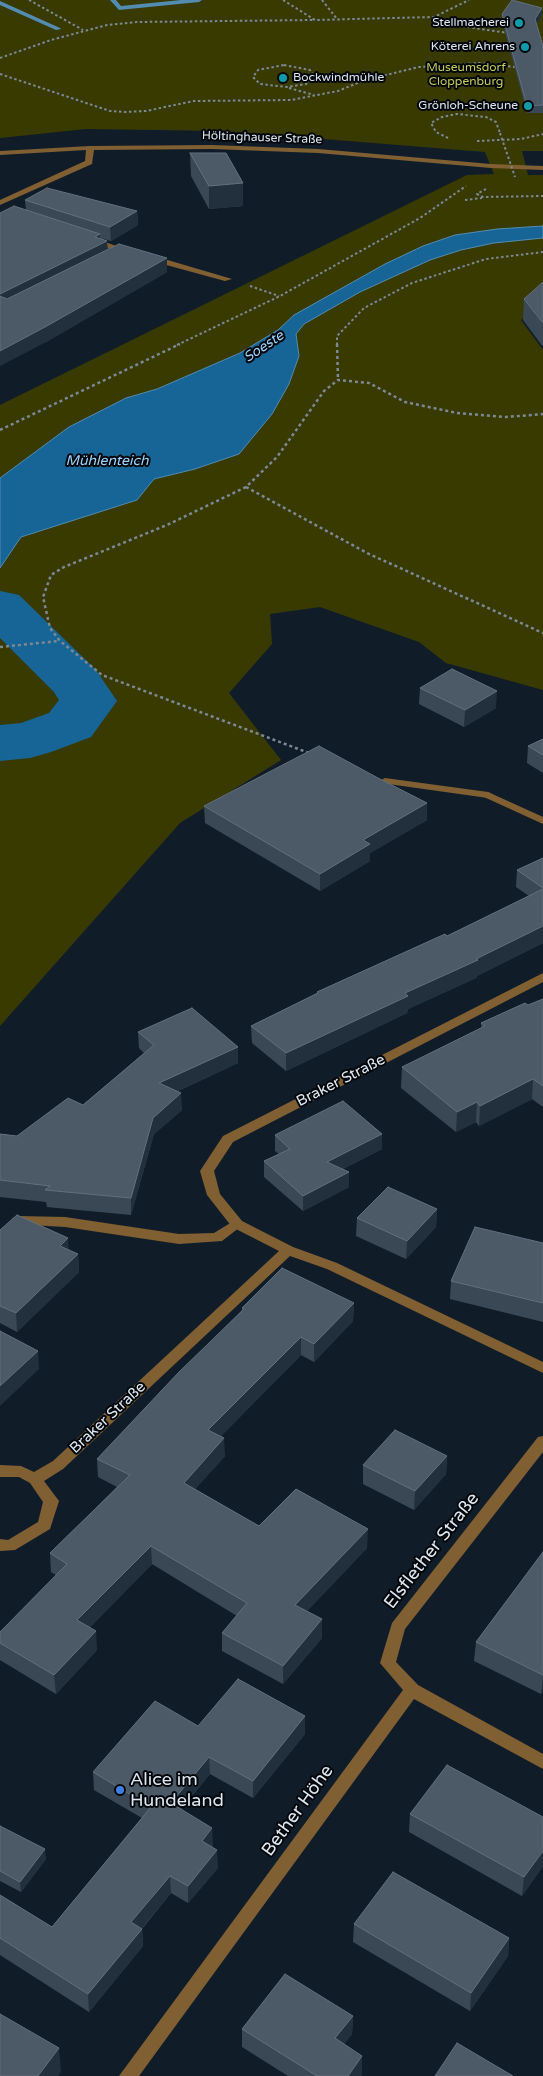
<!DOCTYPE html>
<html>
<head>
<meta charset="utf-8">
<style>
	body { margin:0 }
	canvas { display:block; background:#101d29 }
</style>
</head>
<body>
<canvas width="543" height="2076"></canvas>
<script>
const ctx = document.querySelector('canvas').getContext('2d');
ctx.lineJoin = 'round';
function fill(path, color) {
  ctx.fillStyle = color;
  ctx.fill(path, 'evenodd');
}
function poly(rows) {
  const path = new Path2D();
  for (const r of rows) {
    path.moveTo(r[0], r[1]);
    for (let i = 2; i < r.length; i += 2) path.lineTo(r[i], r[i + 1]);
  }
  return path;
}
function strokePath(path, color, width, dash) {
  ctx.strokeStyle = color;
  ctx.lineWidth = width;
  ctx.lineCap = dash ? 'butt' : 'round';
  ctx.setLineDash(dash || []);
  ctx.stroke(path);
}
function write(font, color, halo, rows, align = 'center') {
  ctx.font = font + ' "Varela Round",sans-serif';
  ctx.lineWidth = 4;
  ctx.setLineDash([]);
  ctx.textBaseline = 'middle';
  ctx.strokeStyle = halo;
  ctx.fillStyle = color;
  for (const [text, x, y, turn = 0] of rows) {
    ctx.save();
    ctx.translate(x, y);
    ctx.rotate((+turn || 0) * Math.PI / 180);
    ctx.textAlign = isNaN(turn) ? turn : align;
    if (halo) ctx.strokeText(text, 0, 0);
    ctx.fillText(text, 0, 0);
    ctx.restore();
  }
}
fill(poly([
	[0,0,543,0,543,151,522,151,528,175,543,175,543,299,521,320,543,350,543,690,446,663,419,642,320,607,270,614,272,644,229,693,281,760,180,823,0,1026,0,568,21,537,137,500,154,479,195,469,239,454,278,330,240,353,157,389,126,398,69,427,0,478,0,405,467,175,494,174,485,152,225,131,86,129,0,138]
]), '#393a00');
const water = poly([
	[543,226,543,238,494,243,461,250,430,260,360,292,304,324,296,334,299,356,289,384,272,414,239,454,195,469,154,479,137,500,21,537,0,568,0,478,69,427,126,398,157,389,240,353,278,330,294,315,385,264,423,246,455,235,497,229,543,226]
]);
fill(water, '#176597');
strokePath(water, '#528cb1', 1);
fill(poly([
	[110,0,116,0,121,6,181,0,202,0,199,2,119,10,110,0],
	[0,1,60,28,61,29,56,30,0,5,0,1]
]), '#528cb1');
fill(poly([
	[0,591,19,595,96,670,117,701,91,737,51,752,30,758,0,761,0,725,21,723,49,713,59,700,54,692,0,638,0,591]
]), '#176597');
strokePath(poly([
	[29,0,83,30],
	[283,0,315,20,434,17,469,0],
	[322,0,337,19],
	[434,17,454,25,508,33],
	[0,58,51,40,107,25,137,22,315,20],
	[284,65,310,70,315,77,306,84,287,87,260,84,253,77,258,70,284,65],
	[0,74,110,111,125,112,146,111,194,101,291,100,338,91,365,80,419,67,479,63,516,67],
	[289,88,314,95],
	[448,138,436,132,431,123,442,117,457,114,486,117,496,122,500,133],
	[477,141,521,139,543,134],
	[486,189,477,194,483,197,543,196],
	[465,200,482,198],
	[250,286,279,296],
	[177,345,280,296,420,218,466,186],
	[337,345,337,336,364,308,412,283,486,259,543,252]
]), '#7d8892', 2, [2.5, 2.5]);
strokePath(poly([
	[337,344,338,380],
	[0,430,180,344],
	[246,487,367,553,543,633],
	[0,647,59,641],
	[309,753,102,675,60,641,50,628,43,597,51,575,64,567,167,525,246,487,277,457,324,391,338,380,369,383,405,402,457,413,506,417,543,414]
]), '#7d8892', 2.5, [3, 3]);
fill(poly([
	[385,778,488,792,494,795,488,798,381,783,379,781,385,778],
	[18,1216,65,1217,179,1234,214,1233,237,1219,242,1221,244,1224,222,1241,179,1244,65,1227,13,1224,11,1221,13,1218,18,1216]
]), '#805f32');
fill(poly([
	[212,145,318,149,491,164,543,166,543,170,491,168,318,153,212,149,94,150,92,164,0,205,0,200,85,161,86,150,0,155,0,151,90,146,212,145],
	[88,238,94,238,133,252,126,254,88,242,88,238],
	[148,256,154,256,232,279,225,281,148,260,148,256],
	[488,792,543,817,543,824,484,797,482,795,488,792],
	[543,973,543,982,233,1142,214,1171,220,1194,242,1221,293,1247,337,1263,543,1362,543,1373,327,1269,290,1256,63,1469,44,1481,59,1501,50,1529,15,1550,0,1551,0,1539,8,1540,38,1522,43,1502,30,1483,19,1477,0,1477,0,1465,21,1466,34,1472,53,1461,279,1251,232,1227,207,1195,200,1171,223,1136,543,973],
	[543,1436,543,1452,405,1629,396,1662,418,1685,543,1754,543,1769,414,1699,139,2076,119,2076,403,1690,380,1663,392,1623,538,1437,543,1436]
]), '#805f32');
strokePath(poly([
	[500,133,515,177]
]), '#7d8892', 2, [2.5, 2.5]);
fill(poly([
	[502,14,542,15,536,23,543,46,543,113,527,113,502,21],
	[190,153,243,183,243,206,209,209,191,176],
	[25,200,137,211,138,225,111,241,100,238,107,241,108,250,167,258,167,272,46,342,26,210],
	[543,282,543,347,523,320,524,299],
	[420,688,496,708,464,727,419,704],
	[543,739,543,773,527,763,528,746],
	[378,778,427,803,427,820,370,853,370,861,320,891,205,823,204,806],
	[543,858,543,943,477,976,476,978,408,1009,407,1013,286,1071,252,1043,251,1026,317,993,317,992,447,936,529,896,516,887,517,870],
	[543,999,543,1107,532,1099,479,1126,476,1122,456,1132,401,1088,402,1067,481,1028,481,1023],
	[138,1032,238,1063,178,1091,182,1110,154,1134,131,1215,47,1207,46,1202,0,1197,0,1134,17,1136,83,1105,144,1053,139,1048],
	[275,1135,382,1149,343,1169,349,1172,349,1187,303,1211,264,1177,264,1161,279,1154,275,1151],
	[437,1209,436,1227,406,1259,356,1236,357,1218],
	[0,1230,68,1250,78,1254,79,1272,17,1332,0,1323],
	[543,1243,543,1322,450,1299,451,1281],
	[354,1303,353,1321,314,1362,301,1355,221,1436,225,1456,195,1489,259,1526,367,1548,307,1611,322,1638,283,1684,222,1651,222,1633,237,1616,152,1564,90,1627,97,1650,56,1694,0,1660,0,1632,56,1575,51,1572,50,1553,117,1487,98,1477,97,1459,242,1310,242,1308],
	[447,1456,446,1474,414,1510,363,1484,363,1465],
	[543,1552,543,1691,541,1694,474,1661,476,1642],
	[305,1716,305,1734,253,1798,210,1774,181,1809,213,1845,212,1847,218,1868,188,1903,171,1893,142,1929,143,1946,89,2012,0,1955,0,1895,52,1927,142,1818,94,1790,93,1772,198,1726],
	[410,1814,543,1817,543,1866,522,1896,409,1832],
	[0,1826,46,1859,21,1892,0,1881],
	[354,1924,509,1938,508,1956,470,2011,353,1942],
	[353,2016,352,2034,344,2044,362,2056,362,2074,361,2076,288,2076,242,2047,242,2029]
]), '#3a4856');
fill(poly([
	[542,8,542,15,535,26,535,19],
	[243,183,243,206,209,209,209,186],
	[137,211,138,225,111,241,110,227],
	[100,234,100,244,107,241,108,255,0,309,0,294],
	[167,258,167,272,46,342,0,366,0,351],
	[497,691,496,708,464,727,465,710],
	[427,803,427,820,370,853,370,861,320,891,320,874,363,840],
	[543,926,543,943,477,976,476,978,408,1009,407,1013,286,1071,286,1053,405,993],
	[238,1047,238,1063,160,1099,159,1083],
	[533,1079,532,1099,479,1126,480,1106],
	[181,1093,182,1110,154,1134,131,1215,131,1198,153,1118],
	[477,1102,476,1122,456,1132,457,1112],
	[382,1134,382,1149,327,1177,327,1162],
	[349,1172,349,1187,303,1211,303,1196],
	[437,1209,436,1227,406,1259,407,1241],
	[68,1238,69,1256,60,1246],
	[78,1254,79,1272,17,1332,16,1313],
	[354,1303,353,1321,314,1362,314,1344],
	[301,1337,301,1355,209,1448,208,1430],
	[38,1351,39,1369,0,1406,0,1386],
	[224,1438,225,1456,184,1501,184,1483],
	[447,1456,446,1474,414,1510,415,1491],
	[368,1529,367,1548,295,1624,295,1605],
	[151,1546,152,1564,79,1639,77,1620],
	[322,1619,322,1638,283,1684,283,1666],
	[96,1631,97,1650,56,1694,54,1675],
	[543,1675,543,1691,541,1694],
	[305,1716,305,1734,253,1798,253,1781],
	[209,1757,210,1774,171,1821,171,1803],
	[212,1828,213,1845,202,1859,202,1841],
	[45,1849,46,1859,21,1892,20,1882],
	[217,1850,218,1868,188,1903,188,1886],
	[543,1851,543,1866,522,1896,524,1877],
	[170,1876,171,1893,132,1940,131,1922],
	[142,1929,143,1946,89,2012,88,1994],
	[509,1938,508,1956,470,2011,471,1993],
	[353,2016,352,2034,335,2057,335,2038],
	[59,2048,61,2072,58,2076,38,2076],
	[362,2056,362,2074,361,2076,348,2076]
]), '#22303d');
const building = poly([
	[512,0,542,8,535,19,543,46,543,105,527,106,502,14,512,0],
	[190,153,226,153,243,183,209,186,190,153],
	[47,188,137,211,110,227,25,200,47,188],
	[14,206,100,234,95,237,107,241,0,294,0,213,14,206],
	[119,244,167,258,45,327,0,351,0,296,7,299,119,244],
	[543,282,543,323,524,299,543,282],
	[452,669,497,691,465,710,420,688,452,669],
	[543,739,543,755,528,746,543,739],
	[319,746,378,778,427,803,363,840,370,844,320,874,204,806,319,746],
	[543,858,543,888,517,870,543,858],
	[543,889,543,926,476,959,478,960,405,993,408,996,286,1053,251,1026,318,993,317,992,445,934,447,936,543,889],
	[543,999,543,1086,533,1079,480,1106,477,1102,457,1112,402,1067,485,1026,481,1023,525,1003,528,1005,543,999],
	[192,1008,238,1047,159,1083,181,1093,153,1118,131,1198,45,1190,50,1186,0,1180,0,1134,17,1136,68,1098,83,1105,154,1045,138,1032,192,1008],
	[343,1101,382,1134,327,1162,349,1172,303,1196,264,1161,290,1149,275,1135,343,1101],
	[388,1187,437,1209,407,1241,357,1218,388,1187],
	[17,1215,68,1238,60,1246,78,1254,16,1313,0,1306,0,1230,17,1215],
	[475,1227,543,1243,543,1303,451,1281,475,1227],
	[282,1268,354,1303,314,1344,301,1337,208,1430,224,1438,184,1483,259,1526,296,1489,368,1529,295,1605,322,1619,283,1666,222,1633,247,1603,151,1546,77,1620,96,1631,54,1675,0,1643,0,1632,67,1564,50,1553,130,1475,97,1459,179,1372,244,1309,242,1308,282,1268],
	[0,1331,38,1351,0,1386,0,1331],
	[395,1430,447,1456,415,1491,363,1465,395,1430],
	[543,1552,543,1675,476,1642,543,1552],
	[238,1679,305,1716,253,1781,209,1757,171,1803,212,1828,202,1841,217,1850,188,1886,170,1876,131,1922,142,1929,88,1994,0,1938,0,1895,52,1927,151,1807,93,1772,155,1701,198,1726,238,1679],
	[447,1765,543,1817,543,1851,524,1877,410,1814,447,1765],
	[0,1826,45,1849,20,1882,0,1871,0,1826],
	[393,1872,509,1938,471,1993,354,1924,393,1872],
	[285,1974,353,2016,335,2038,362,2056,348,2076,317,2076,242,2029,285,1974],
	[0,2014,59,2048,38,2076,0,2076,0,2014],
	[457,2043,513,2076,435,2076,457,2043]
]);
fill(building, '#4c5966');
strokePath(building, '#626f7c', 1);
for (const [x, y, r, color] of [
	[519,23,5,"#0f9aa8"],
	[525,47,5,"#0f9aa8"],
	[283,78,5,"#0f9aa8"],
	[528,106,5,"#0f9aa8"],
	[120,1790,5,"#3f7fe0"]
]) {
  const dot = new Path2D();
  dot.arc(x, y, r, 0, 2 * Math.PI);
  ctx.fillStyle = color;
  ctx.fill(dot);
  strokePath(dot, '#03070c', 2);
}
write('12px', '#dde6ef', '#03070c', [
	["Stellmacherei",509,23],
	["Köterei Ahrens",515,47],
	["Bockwindmühle",293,78,"left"],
	["Grönloh-Scheune",518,106]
], 'right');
write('12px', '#c5cb5a', '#03070c', [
	["Museumsdorf",466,68],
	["Cloppenburg",466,82]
]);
write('12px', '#dde6ef', '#03070c', [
	["Höltinghauser Straße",262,138,2]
]);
write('italic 14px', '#9bd2fc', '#03070c', [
	["Soeste",264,347,-34],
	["Mühlenteich",107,461]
]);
write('15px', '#dde6ef', '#03070c', [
	["Braker Straße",341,1081,-27],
	["Braker Straße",108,1418,-43]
]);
write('18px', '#dde6ef', '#03070c', [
	["Elsflether Straße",432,1551,-52],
	["Bether Höhe",298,1811,-54]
]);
write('18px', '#dde6ef', '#03070c', [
	["Alice im",130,1780],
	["Hundeland",130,1801]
], 'left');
</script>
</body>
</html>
